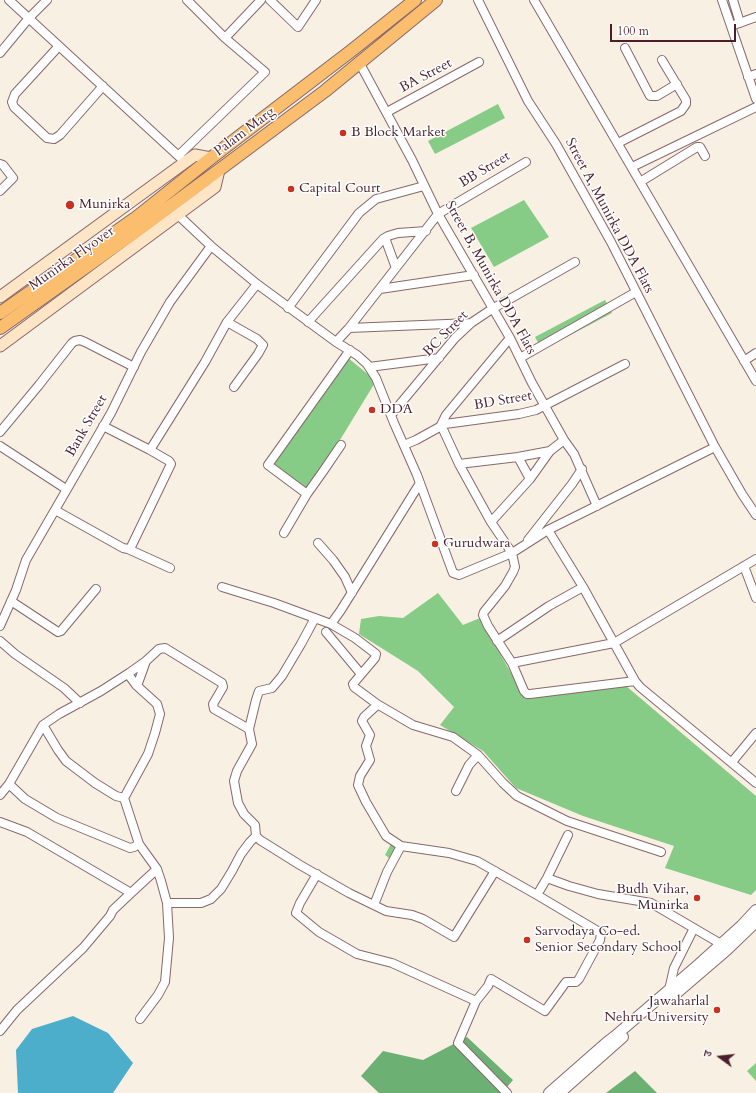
<!DOCTYPE html>
<html>
<head>
<meta charset="utf-8">
<style>
	body { margin:0 }
	#map { position:relative; width:756px; height:1093px; overflow:hidden; background:#f8f0e2; font-family:Cardo,"Noto Serif Devanagari",serif }
	canvas { display:block }
	.north { position:absolute; left:700px; top:1037px; width:40px; height:40px; -webkit-text-stroke:3px #fff; paint-order:stroke; rotate:285deg; font-size:11px; font-weight:700; line-height:16px; text-align:center; color:#4a1f2b }
	.north::after { content:''; display:block; margin:auto; width:14px; height:18px; background:#4a1f2b; clip-path:polygon(50% 0,100% 100%,50% 72%,0 100%) }
	.scale { position:absolute; left:610px; top:24px; width:126px; height:18px; box-sizing:border-box; border:2px solid #4a1f2b; border-top:0; padding-left:5px; font-size:12px; line-height:14px; white-space:nowrap; color:#4a1f2b; -webkit-text-stroke:3px #fff; paint-order:stroke }
</style>
</head>
<body>
<div id="map">
<canvas width="756" height="1093"></canvas>
<div class="north">उ</div>
<div class="scale">100 m</div>
</div>
<script>
const ctx = document.querySelector('canvas').getContext('2d');
ctx.lineJoin = 'round';
function fill(path, color) {
  ctx.fillStyle = color;
  ctx.fill(path, 'evenodd');
}
function poly(rows) {
  const path = new Path2D();
  for (const r of rows) {
    path.moveTo(r[0], r[1]);
    for (let i = 2; i < r.length; i += 2) path.lineTo(r[i], r[i + 1]);
  }
  return path;
}
function strokePath(path, color, width, dash) {
  ctx.strokeStyle = color;
  ctx.lineWidth = width;
  ctx.lineCap = dash ? 'butt' : 'round';
  ctx.setLineDash(dash || []);
  ctx.stroke(path);
}
function write(font, color, halo, rows, align = 'center') {
  ctx.font = font + ' Cardo,serif';
  ctx.lineWidth = 3;
  ctx.setLineDash([]);
  ctx.textBaseline = 'middle';
  ctx.strokeStyle = halo;
  ctx.fillStyle = color;
  for (const [text, x, y, turn = 0] of rows) {
    ctx.save();
    ctx.translate(x, y);
    ctx.rotate((+turn || 0) * Math.PI / 180);
    ctx.textAlign = isNaN(turn) ? turn : align;
    if (halo) ctx.strokeText(text, 0, 0);
    ctx.fillText(text, 0, 0);
    ctx.restore();
  }
}
fill(poly([
	[498,104,505,118,435,154,428,141],
	[524,200,549,237,494,267,471,228],
	[605,300,612,313,542,350,535,337],
	[347,357,376,381,307,494,268,465],
	[438,593,463,625,480,618,525,698,626,686,756,796,756,890,751,895,665,868,674,846,583,816,516,788,483,751,440,725,454,707,418,671,359,634,361,619,379,616,403,618],
	[393,840,401,846,393,861,385,855],
	[756,1063,756,1081,747,1071]
]), '#86cc86');
fill(poly([
	[467,1037,513,1080,502,1093,379,1093,361,1076,383,1051,423,1060],
	[635,1071,657,1093,606,1093]
]), '#6cb073');
fill(poly([
	[73,1016,108,1033,133,1063,113,1093,18,1093,16,1050,32,1029]
]), '#4daecc');
const minor = poly([
	[9,0,185,162],
	[270,0,298,27,316,0],
	[478,0,528,101,556,144,611,242,715,447,742,494,756,515],
	[534,0,756,381],
	[722,0,756,99],
	[733,0,740,23],
	[731,26,756,17],
	[225,38,261,0],
	[59,46,15,94,12,102,14,107,47,138,54,139,60,135,103,86],
	[625,48,650,96,657,96,677,84],
	[0,53,29,18,47,0],
	[359,62,412,160,438,214,510,338,532,383,564,440,574,454,597,506],
	[748,77,756,74],
	[387,112,479,62],
	[618,143,681,111,686,104,686,100,662,60],
	[179,155,265,72,225,38,187,0],
	[0,164,3,165,13,178,0,191],
	[632,167,756,107],
	[640,182,697,147,700,147,705,156],
	[177,214,211,246,257,284,336,342,357,355,367,364,376,378,394,423,417,475,453,573,459,575,512,553,548,530,715,447],
	[385,238,396,268],
	[380,289,474,275],
	[288,308,359,213,376,199,424,186],
	[227,322,257,339,263,345,258,354,234,387],
	[308,322,383,239,388,236,398,233,426,231],
	[349,328,471,323],
	[510,338,446,415,441,425,459,464,491,522,512,553,515,567,513,572,505,586,484,612,483,615,488,626,512,663,614,643,756,559],
	[336,342,349,328,438,214,526,162],
	[520,358,636,292],
	[744,361,756,353],
	[369,367,439,358],
	[391,415,455,338,471,323,492,309,575,262],
	[103,426,150,450,169,461,171,464,131,547,128,549],
	[0,432,39,385,72,343,75,341,80,340,85,342,134,367],
	[404,445,416,440,445,424,519,414,536,410,625,364],
	[0,446,66,489],
	[150,450,205,362,227,322,257,284],
	[518,457,530,479],
	[459,464,518,457,550,451,564,440],
	[307,494,268,465,350,350],
	[55,510,123,548,128,549,170,568],
	[491,522,530,479,550,451],
	[548,530,583,587,635,681,640,687,756,783],
	[284,533,307,494,324,470,341,445],
	[528,540,572,484,582,469],
	[318,543,333,560,345,577,352,593],
	[744,566,756,598],
	[222,587,274,603,331,624,355,638,376,654,375,658,353,684,354,687,377,704,376,706,364,717,362,721,370,735,366,746,370,760,360,776,358,785,366,802,386,836,401,846],
	[11,601,58,632,61,631,96,589],
	[315,618,301,644,282,676,272,688,259,691,256,700,249,729,252,744,237,771,234,781,238,803,244,814,255,825,256,836,260,840,300,865,349,893,386,911,412,915,423,919,454,937,495,871],
	[331,624,341,610,420,483],
	[0,626,16,590,26,560,111,413,141,352,170,302,211,246],
	[326,632,361,674],
	[0,641,15,654,64,688,80,703],
	[497,641,549,606,583,587],
	[512,663,524,691,527,694,530,694,635,681],
	[128,674,136,685,157,704,160,714,155,733,148,754,124,798,139,844,157,869,161,881,167,903,169,938,165,982,158,995,140,1019],
	[137,686,146,661,159,649,165,648,222,683,223,687,213,704,214,709,249,729],
	[377,704,413,725,453,737,478,755,503,783,517,796,567,821,661,852],
	[43,725,58,750,66,761,95,783,116,796,124,798],
	[732,762,756,733],
	[9,784,25,799,57,818,130,848,134,847,139,844],
	[456,791,469,765,478,755],
	[0,795,9,784,43,725,59,714,101,691,129,673,146,661],
	[0,822,27,832,131,893,113,910,110,916,83,948,17,1010,0,1031],
	[317,874,300,903,296,913,319,932,357,954,392,963,476,1001],
	[547,878,569,886,598,894,651,903,721,944],
	[131,893,157,869],
	[537,895,547,878,568,835],
	[167,903,201,903,211,899,221,889,232,871,241,854,250,842,256,836],
	[374,905,387,872,401,846,449,853,477,861,537,895,601,933,600,940,579,979,576,982,566,982,545,1011,491,979,488,986,476,1001,458,1043,507,1093],
	[669,990,674,968,694,928]
]);
const tertiary = poly([
	[671,998,727,950,756,922],
	[562,1091,623,1037],
	[549,1093,606,1043,615,1036,699,964,741,926,756,910]
]);
const secondary = poly([
	[0,297,195,155,211,158],
	[0,346,215,187,219,170]
]);
const primary = poly([
	[0,313,137,217,211,158,351,51,415,0],
	[0,328,138,230,219,170,325,91,436,0]
]);
strokePath(minor, '#87686b', 10);
strokePath(tertiary, '#87686b', 12);
strokePath(secondary, '#87686b', 13);
strokePath(primary, '#87686b', 14);
strokePath(minor, '#fff', 8);
strokePath(tertiary, '#fff', 10);
strokePath(secondary, '#fde5c5', 11);
strokePath(primary, '#fabe6e', 12);
for (const [x, y, r, color] of [
	[343,133,4,"#c8321e"],
	[291,189,4,"#c8321e"],
	[70,205,5,"#c8321e"],
	[372,410,4,"#c8321e"],
	[435,544,4,"#c8321e"],
	[697,898,4,"#c8321e"],
	[527,940,4,"#c8321e"],
	[717,1010,4,"#c8321e"]
]) {
  const dot = new Path2D();
  dot.arc(x, y, r, 0, 2 * Math.PI);
  ctx.fillStyle = color;
  ctx.fill(dot);
  strokePath(dot, '#fff', 1.5);
}
write('14px', '#4a1f2b', '#fff', [
	["BA Street",426,76,-28],
	["Palam Marg",245,132,-37],
	["BB Street",485,170,-31],
	["Street A, Munirka DDA Flats",609,216,62],
	["Munirka Flyover",72,259,-35],
	["Street B, Munirka DDA Flats",490,278,61],
	["BC Street",446,334,-46],
	["BD Street",503,401,-10],
	["Bank Street",87,426,-60]
]);
write('14px', '#4a1f2b', '#fff', [
	["B Block Market",351,133],
	["Capital Court",299,189],
	["Munirka",79,205],
	["DDA",380,410],
	["Gurudwara",443,544],
	["Budh Vihar,",689,890,"right"],
	["Munirka",689,906,"right"],
	["Sarvodaya Co-ed.",535,932],
	["Senior Secondary School",535,948],
	["Jawaharlal",709,1002,"right"],
	["Nehru University",709,1018,"right"]
], 'left');
</script>
</body>
</html>
